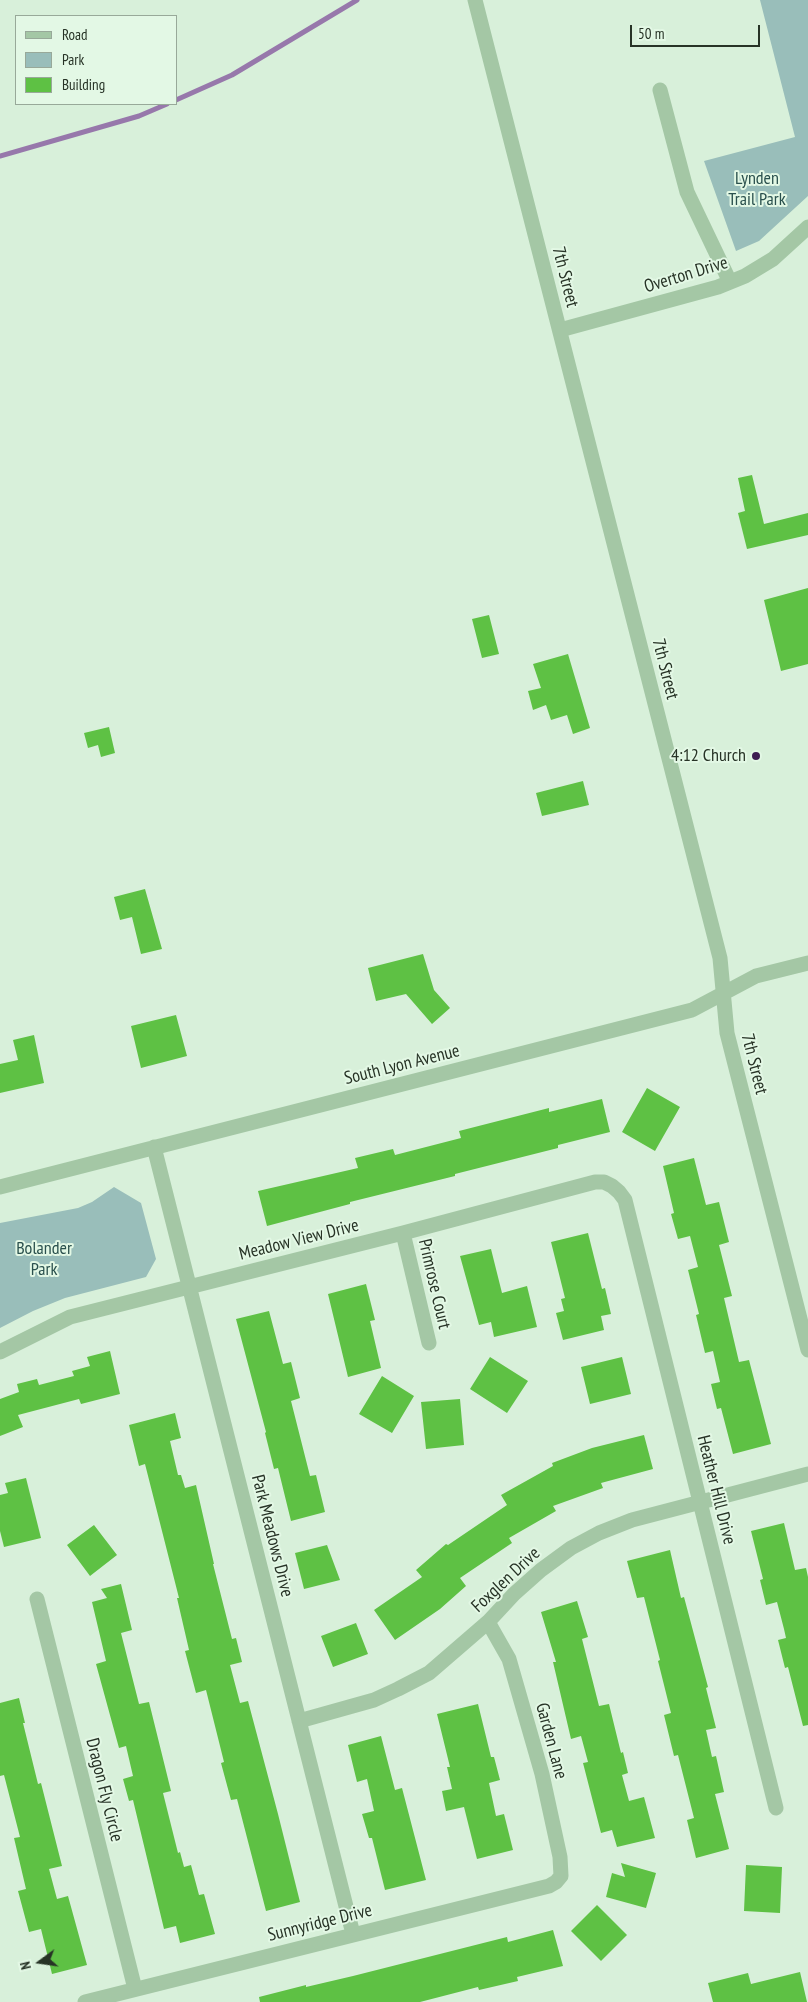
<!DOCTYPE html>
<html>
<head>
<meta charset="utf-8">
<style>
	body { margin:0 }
	#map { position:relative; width:808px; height:2002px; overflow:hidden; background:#d8f0da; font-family:"PT Sans Narrow",sans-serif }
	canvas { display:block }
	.legend { position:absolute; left:15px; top:15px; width:162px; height:90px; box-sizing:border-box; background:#e3f8e5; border:1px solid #98a999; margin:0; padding:6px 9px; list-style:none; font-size:15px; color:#273326 }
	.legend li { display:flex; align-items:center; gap:10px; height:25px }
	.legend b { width:25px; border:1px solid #98a999 }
	.north { position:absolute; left:15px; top:1937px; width:50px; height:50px; -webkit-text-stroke:4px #e3f8e5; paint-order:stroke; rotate:256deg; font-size:14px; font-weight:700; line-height:20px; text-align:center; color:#273326 }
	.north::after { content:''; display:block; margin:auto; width:18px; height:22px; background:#273326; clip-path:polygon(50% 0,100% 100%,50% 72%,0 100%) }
	.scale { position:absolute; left:630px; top:25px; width:130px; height:22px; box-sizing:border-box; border:2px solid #273326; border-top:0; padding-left:6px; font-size:15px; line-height:18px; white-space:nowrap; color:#273326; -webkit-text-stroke:4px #e3f8e5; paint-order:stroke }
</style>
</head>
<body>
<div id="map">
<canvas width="808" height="2002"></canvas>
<ul class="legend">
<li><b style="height:6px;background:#a4c7a5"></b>Road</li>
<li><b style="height:14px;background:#99beba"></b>Park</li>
<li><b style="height:14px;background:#5ec144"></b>Building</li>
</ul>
<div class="north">N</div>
<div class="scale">50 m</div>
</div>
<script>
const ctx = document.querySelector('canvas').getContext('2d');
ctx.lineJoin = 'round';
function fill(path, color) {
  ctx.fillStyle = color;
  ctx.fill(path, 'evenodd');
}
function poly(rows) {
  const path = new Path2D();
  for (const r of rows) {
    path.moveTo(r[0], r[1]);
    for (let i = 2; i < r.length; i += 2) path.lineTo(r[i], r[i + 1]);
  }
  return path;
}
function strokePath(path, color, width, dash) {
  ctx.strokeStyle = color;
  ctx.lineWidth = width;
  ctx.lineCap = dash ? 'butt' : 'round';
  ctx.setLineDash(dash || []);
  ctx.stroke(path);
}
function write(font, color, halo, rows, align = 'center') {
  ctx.font = font + ' "PT Sans Narrow",sans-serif';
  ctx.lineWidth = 4;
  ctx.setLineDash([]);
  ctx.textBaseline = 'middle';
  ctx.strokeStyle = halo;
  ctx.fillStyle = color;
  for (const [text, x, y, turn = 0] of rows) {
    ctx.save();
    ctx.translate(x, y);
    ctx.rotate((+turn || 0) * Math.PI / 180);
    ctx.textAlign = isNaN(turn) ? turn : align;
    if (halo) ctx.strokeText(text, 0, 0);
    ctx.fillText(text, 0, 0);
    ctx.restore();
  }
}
fill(poly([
	[760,0,808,0,808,196,759,241,736,251,704,161,795,137],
	[114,1187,141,1203,156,1259,146,1277,65,1298,33,1311,0,1328,0,1223,78,1208,92,1202]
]), '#99beba');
strokePath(poly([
	[176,100,232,75,357,0],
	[0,156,139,116,167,104]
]), '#9778ab', 5);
fill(poly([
	[752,475,764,524,808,513,808,535,747,549,738,513,745,511,738,478],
	[808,588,808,664,781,671,764,600],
	[489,615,499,654,482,658,472,619],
	[568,654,590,728,573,734,567,715,551,720,546,705,533,710,528,691,541,688,533,664],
	[109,727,115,753,101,757,98,745,88,748,84,733],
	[583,781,589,805,542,816,536,793],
	[145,889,162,949,141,954,132,917,120,920,114,897],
	[423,954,434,990,450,1008,432,1024,406,994,376,1001,368,968],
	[176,1015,187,1056,141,1068,131,1026],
	[34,1035,44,1083,0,1093,0,1064,18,1060,13,1040],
	[647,1088,680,1107,655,1151,622,1132],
	[602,1099,610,1132,558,1145,558,1148,455,1174,455,1176,350,1202,350,1204,267,1226,258,1191,358,1168,355,1158,393,1149,395,1155,461,1138,459,1131,549,1108,549,1112],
	[694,1158,706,1205,719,1202,729,1242,719,1245,732,1296,724,1298,739,1362,749,1360,771,1444,733,1454,721,1408,717,1409,711,1384,720,1382,713,1351,705,1353,696,1315,699,1314,688,1270,698,1267,690,1236,678,1239,671,1214,674,1213,663,1166],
	[588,1233,602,1289,605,1288,611,1314,601,1316,604,1330,563,1340,556,1313,564,1311,561,1299,565,1298,551,1242],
	[491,1249,502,1293,527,1286,537,1327,494,1337,491,1322,479,1325,460,1256],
	[366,1284,375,1320,370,1321,381,1368,348,1377,328,1294],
	[269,1311,283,1364,291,1362,300,1398,291,1401,310,1476,316,1475,325,1512,291,1521,278,1468,274,1469,265,1433,266,1432,236,1319],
	[110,1351,120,1394,81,1404,79,1399,18,1415,23,1427,0,1436,0,1399,19,1392,17,1384,37,1379,39,1385,74,1376,72,1371,90,1366,87,1357],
	[490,1357,528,1381,507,1413,470,1389],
	[622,1357,631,1394,590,1404,581,1367],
	[382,1376,414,1396,392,1433,359,1414],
	[460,1399,464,1445,426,1449,421,1402],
	[175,1413,181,1438,170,1441,178,1475,181,1475,185,1488,196,1485,214,1564,213,1564,232,1639,236,1638,242,1662,230,1665,240,1703,248,1701,278,1814,300,1902,266,1911,237,1799,231,1800,221,1763,224,1762,206,1690,196,1693,185,1651,189,1650,177,1598,179,1598,145,1464,139,1466,129,1425],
	[644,1435,653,1469,601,1483,603,1488,553,1506,556,1511,509,1538,512,1543,460,1578,466,1586,440,1609,395,1640,374,1610,422,1577,416,1570,446,1544,448,1545,507,1505,501,1495,553,1466,552,1463,592,1448],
	[26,1478,41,1538,4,1547,0,1531,0,1495,8,1493,5,1483],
	[784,1523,795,1570,806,1568,808,1577,808,1725,803,1726,788,1667,785,1668,778,1640,786,1638,784,1629,777,1602,766,1605,760,1580,763,1579,751,1531],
	[94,1525,117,1555,90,1576,67,1545],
	[327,1545,340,1580,304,1589,295,1553],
	[670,1550,681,1598,684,1597,708,1687,706,1688,716,1728,706,1730,712,1757,716,1756,724,1792,715,1794,729,1849,696,1858,687,1820,694,1818,678,1755,674,1756,664,1715,671,1713,658,1661,660,1660,644,1597,637,1598,627,1561],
	[121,1584,132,1630,121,1633,139,1704,149,1702,171,1791,163,1793,178,1853,180,1852,184,1867,191,1865,199,1895,204,1894,215,1934,180,1943,176,1926,164,1929,133,1800,129,1801,123,1779,133,1776,126,1746,119,1748,96,1664,106,1661,92,1602,107,1598,101,1589],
	[577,1601,588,1637,582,1639,599,1706,609,1704,621,1753,623,1752,628,1773,622,1775,629,1801,644,1797,655,1838,617,1847,612,1830,601,1833,583,1763,588,1762,581,1736,571,1739,553,1662,556,1662,541,1612],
	[356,1623,368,1654,333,1667,321,1636],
	[19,1698,25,1723,23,1723,38,1784,41,1783,62,1866,49,1869,57,1899,68,1896,87,1965,52,1974,41,1929,29,1932,18,1891,26,1889,14,1838,20,1837,4,1775,0,1776,0,1703],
	[478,1704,491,1757,494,1757,500,1780,489,1783,496,1816,504,1814,513,1850,477,1859,464,1807,446,1811,442,1791,452,1789,447,1767,450,1767,437,1714],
	[381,1736,395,1790,402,1788,426,1880,385,1890,372,1838,369,1838,362,1814,374,1811,367,1779,357,1782,348,1745],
	[621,1863,656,1873,646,1908,606,1897,612,1873,625,1877],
	[746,1865,782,1867,780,1913,744,1911],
	[597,1905,627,1935,601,1961,571,1931],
	[553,1930,563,1966,517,1977,518,1981,479,1990,478,1987,420,2002,260,2002,259,1997,306,1985,306,1987,353,1976,507,1937,508,1942],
	[800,1972,807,2002,713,2002,708,1983,748,1973,751,1984]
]), '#5ec144');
strokePath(poly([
	[475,0,720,958,727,1033,808,1350],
	[660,90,687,192,730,282],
	[560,330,718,287,745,276,773,259,808,227],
	[154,1147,353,1934],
	[0,1187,692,1010,756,976,808,963],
	[403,1233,429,1343],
	[0,1352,70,1317,403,1233,595,1182,604,1182,612,1186,619,1192,625,1200,776,1808],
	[37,1599,135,1989],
	[299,1721,374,1700,398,1689,429,1673,488,1622,514,1594,541,1570,571,1548,599,1533,632,1520,808,1474],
	[85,2002,549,1886,556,1882,561,1876,560,1857,542,1774,509,1659,488,1622]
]), '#a4c7a5', 15);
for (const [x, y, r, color] of [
	[756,756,5,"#3e1d52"]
]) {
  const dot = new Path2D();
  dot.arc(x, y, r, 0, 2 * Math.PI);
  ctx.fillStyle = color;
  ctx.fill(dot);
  strokePath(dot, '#e3f8e5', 2);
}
write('18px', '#2a504d', '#e3f8e5', [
	["Lynden",757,179],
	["Trail Park",757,200],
	["Bolander",44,1249],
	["Park",44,1270]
]);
write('18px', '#273326', '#e3f8e5', [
	["Overton Drive",686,275,-17],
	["7th Street",565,277,76],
	["7th Street",665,669,76],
	["7th Street",754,1064,76],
	["South Lyon Avenue",402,1065,-14],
	["Meadow View Drive",299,1240,-14],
	["Primrose Court",434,1284,77],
	["Heather Hill Drive",716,1490,76],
	["Park Meadows Drive",272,1536,76],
	["Foxglen Drive",506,1580,-43],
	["Garden Lane",551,1741,75],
	["Dragon Fly Circle",104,1790,76],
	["Sunnyridge Drive",320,1923,-14]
]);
write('18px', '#273326', '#e3f8e5', [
	["4:12 Church",746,756]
], 'right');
</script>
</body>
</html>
